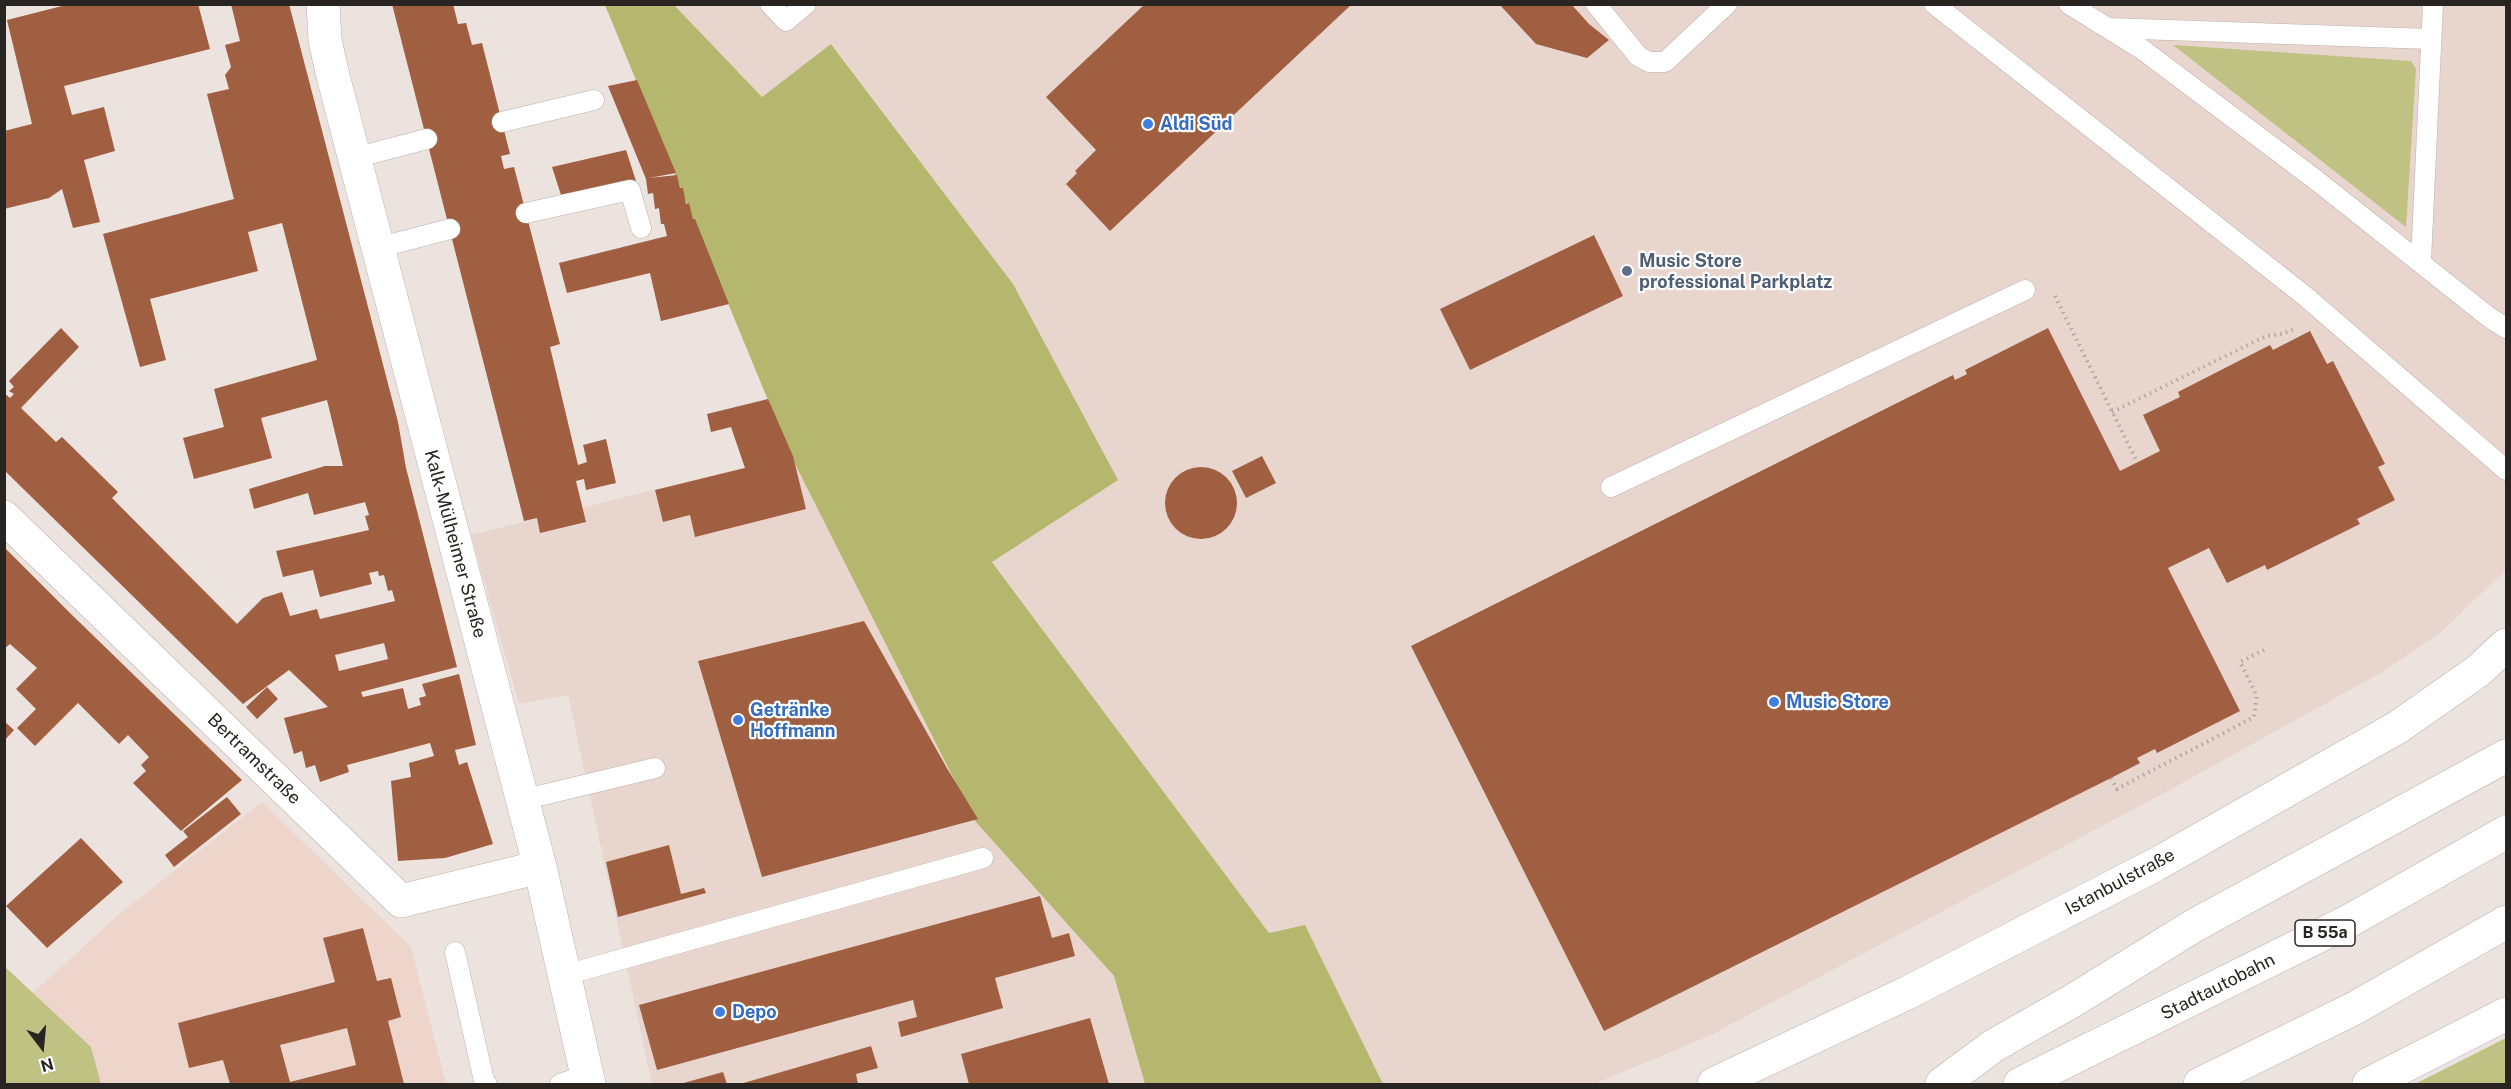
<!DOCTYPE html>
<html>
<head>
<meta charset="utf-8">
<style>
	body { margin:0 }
	#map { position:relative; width:2511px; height:1089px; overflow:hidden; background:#ece2de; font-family:"Public Sans",sans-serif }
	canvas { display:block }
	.frame { position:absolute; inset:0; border:6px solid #282422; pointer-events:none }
	.north { position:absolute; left:12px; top:1017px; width:60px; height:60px; -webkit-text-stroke:4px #fff; paint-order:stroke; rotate:164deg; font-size:16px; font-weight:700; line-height:24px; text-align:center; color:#282422 }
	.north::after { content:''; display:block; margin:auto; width:21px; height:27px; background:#282422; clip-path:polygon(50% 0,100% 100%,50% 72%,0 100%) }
</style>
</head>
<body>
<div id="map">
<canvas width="2511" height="1089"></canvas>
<div class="frame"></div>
<div class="north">N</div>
</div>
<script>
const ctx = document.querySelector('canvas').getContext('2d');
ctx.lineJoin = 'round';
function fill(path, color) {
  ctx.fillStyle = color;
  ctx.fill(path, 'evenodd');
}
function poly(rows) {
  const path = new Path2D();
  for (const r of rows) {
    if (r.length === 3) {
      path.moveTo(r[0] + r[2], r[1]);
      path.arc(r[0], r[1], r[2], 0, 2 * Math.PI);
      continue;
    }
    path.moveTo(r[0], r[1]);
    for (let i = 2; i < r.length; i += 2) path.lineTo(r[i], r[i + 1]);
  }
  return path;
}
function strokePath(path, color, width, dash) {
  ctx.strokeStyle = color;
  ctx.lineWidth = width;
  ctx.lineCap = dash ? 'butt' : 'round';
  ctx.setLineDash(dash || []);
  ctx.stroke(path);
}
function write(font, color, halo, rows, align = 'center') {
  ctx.font = font + ' "Public Sans",sans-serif';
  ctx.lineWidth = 4.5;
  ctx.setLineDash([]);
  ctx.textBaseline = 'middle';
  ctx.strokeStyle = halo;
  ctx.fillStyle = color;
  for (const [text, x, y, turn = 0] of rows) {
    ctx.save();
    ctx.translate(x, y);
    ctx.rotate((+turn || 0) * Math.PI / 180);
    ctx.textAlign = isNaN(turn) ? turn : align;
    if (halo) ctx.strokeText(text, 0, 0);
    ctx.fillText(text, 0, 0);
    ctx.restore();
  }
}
fill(poly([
	[674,5,2506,5,2506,570,2441,632,2384,671,2164,793,1709,1036,1594,1084,1383,1084,1305,925,1269,933,992,561,1013,284,832,44,762,97],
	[791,456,975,821,1114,976,1145,1084,652,1084,568,695,519,704,471,535]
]), '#e8d6ce');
fill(poly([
	[262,802,411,947,446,1084,101,1084,91,1047,33,993,118,915]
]), '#edd5cc');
fill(poly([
	[2173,45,2411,61,2416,69,2406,227],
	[4,966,91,1047,101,1084,5,1084],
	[2506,1038,2506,1084,2415,1084]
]), '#bfc282');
fill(poly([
	[605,5,674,5,762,97,831,44,1013,284,1118,480,992,562,1269,933,1305,925,1383,1084,1145,1084,1114,976,975,821,791,456]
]), '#b5b76e');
fill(poly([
	[70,4,198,4,210,49,64,86,72,115,104,107,115,151,84,160,100,222,73,228,62,189,49,198,4,209,4,131,32,124,7,20],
	[231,4,289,4,398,422,406,468,457,667,361,692,363,697,403,688,408,709,421,705,419,698,426,696,422,684,459,674,476,745,455,750,459,765,467,762,493,844,445,858,398,861,391,781,411,777,409,763,434,756,430,743,347,765,349,772,320,782,315,765,306,768,302,751,294,754,284,718,328,707,289,670,243,704,4,470,4,393,10,398,14,394,9,391,14,387,9,381,61,328,79,347,21,408,56,442,62,437,118,492,112,498,237,624,263,598,282,592,290,616,317,609,320,619,395,601,392,590,388,591,384,575,379,576,378,571,369,573,372,584,320,597,313,570,283,577,276,551,369,530,365,516,369,515,365,502,314,515,308,493,254,509,249,489,325,466,343,466,327,400,261,418,272,458,194,479,183,438,224,427,214,389,317,360,282,223,248,232,258,271,150,299,166,360,140,367,103,234,234,199,207,94,229,89,225,75,231,67,225,45,240,41],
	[384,643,388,659,339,671,335,655],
	[392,4,453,4,458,24,466,23,472,45,482,43,510,154,501,156,504,169,514,167,560,344,550,347,578,465,587,462,583,445,606,439,616,483,586,490,584,479,576,481,586,522,540,533,537,518,524,521],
	[1145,4,1352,4,1110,231,1066,184,1077,173,1075,171,1096,150,1046,97],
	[1499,4,1571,4,1589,24,1609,40,1587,58,1536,44],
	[637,80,676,173,649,178,677,175,680,188,683,188,686,204,689,203,693,219,695,219,729,304,661,321,650,273,567,293,559,263,667,236,664,224,661,224,659,208,655,209,653,193,648,194,646,179,608,86],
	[626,150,636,181,561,195,552,167],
	[1594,235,1623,296,1470,370,1440,309],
	[2048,328,2120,471,2160,451,2143,415,2180,397,2178,392,2270,345,2273,350,2310,331,2327,364,2333,361,2385,464,2378,467,2395,500,2357,519,2360,524,2267,570,2265,565,2227,583,2209,548,2168,568,2240,711,2157,753,2155,749,2137,758,2140,763,2111,778,1604,1031,1411,646,1953,375,1955,380,1967,374,1965,370],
	[768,399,793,456,806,509,695,537,690,515,663,522,655,490,745,468,731,427,711,432,707,414],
	[1262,456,1276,483,1246,498,1232,471],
	[1201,503,36],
	[4,547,70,613,242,780,181,831,133,783,146,771,141,765,149,757,128,735,119,744,78,703,35,746,17,728,36,709,16,689,37,668,10,644,4,649],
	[864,621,948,770,978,819,762,877,698,661],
	[267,687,278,699,257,719,246,707],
	[4,721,14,730,4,741],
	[227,797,241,814,174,867,165,855,188,837,183,831],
	[81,838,123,882,47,948,6,906],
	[669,845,681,894,704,888,706,893,618,917,606,862],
	[1040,896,1052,938,1069,933,1075,956,995,978,1003,1008,901,1037,898,1022,917,1017,913,1000,657,1070,639,1005],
	[363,928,377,981,391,978,401,1017,388,1021,404,1084,230,1084,223,1060,189,1068,178,1023,335,982,323,938],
	[347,1028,356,1065,290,1082,280,1045],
	[1090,1018,1109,1084,969,1084,961,1054],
	[871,1046,878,1068,856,1074,858,1084,740,1084],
	[723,1072,727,1084,680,1084]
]), '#a05f40');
const service = poly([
	[770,4,786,21,806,4],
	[1596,4,1638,56,1649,62,1665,62,1727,4],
	[1934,4,2305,296,2506,470],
	[2069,4,2143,50,2316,180,2490,318,2506,328],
	[2109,28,2430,39],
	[502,122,594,100],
	[354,158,427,139],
	[526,213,630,190,641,228],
	[377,248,450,229],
	[2421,261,2433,4],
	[1611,487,2025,290],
	[522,800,655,768],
	[455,952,484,1081,487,1084],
	[565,975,983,858],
	[560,1084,587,1075]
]);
const minor = poly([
	[323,4,325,40,332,72,540,867,589,1084],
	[4,517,401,901,540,867],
	[1714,1084,1907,993,2155,865,2398,727,2478,671,2506,645]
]);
const trunk = poly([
	[1942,1084,1993,1046,2074,1000,2195,925,2506,756],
	[2020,1084,2349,921,2506,832],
	[2200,1084,2353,1009,2506,922],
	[2369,1084,2506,1014]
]);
strokePath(service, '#bab1ad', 21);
strokePath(minor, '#bab1ad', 34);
strokePath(trunk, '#bab1ad', 34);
strokePath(poly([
	[2055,296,2137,462],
	[2112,412,2266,336,2282,334,2296,328],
	[2111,778,2117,789,2254,717,2257,696,2240,662,2268,648]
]), '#afa7a4', 4, [1.5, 4.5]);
strokePath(service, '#fff', 20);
strokePath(minor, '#fff', 33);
strokePath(trunk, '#fff', 33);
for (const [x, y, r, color] of [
	[1148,124,6,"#3f7fe0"],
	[1627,271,6,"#5c6f8a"],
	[1774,702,6,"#3f7fe0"],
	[738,720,6,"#3f7fe0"],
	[720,1012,6,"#3f7fe0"]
]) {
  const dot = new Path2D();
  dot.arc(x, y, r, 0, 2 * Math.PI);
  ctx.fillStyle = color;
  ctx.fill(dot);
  strokePath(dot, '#fff', 2);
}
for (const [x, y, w] of [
	[2325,933,60]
]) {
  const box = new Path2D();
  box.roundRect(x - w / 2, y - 13, w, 26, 4.5);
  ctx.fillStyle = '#fff';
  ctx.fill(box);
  strokePath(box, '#282422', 1.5);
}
write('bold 16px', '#282422', null, [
	["B 55a",2325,933]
]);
write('bold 18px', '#366cbe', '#fff', [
	["Aldi Süd",1160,124],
	["Music Store",1786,702],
	["Getränke",750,710],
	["Hoffmann",750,731],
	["Depo",732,1012]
], 'left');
write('bold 18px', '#4e5e75', '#fff', [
	["Music Store",1639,261],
	["professional Parkplatz",1639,282]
], 'left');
write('18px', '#282422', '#fff', [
	["Kalk-Mülheimer Straße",455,544,75],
	["Bertramstraße",254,759,44],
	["Istanbulstraße",2120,882,-28],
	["Stadtautobahn",2218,987,-27]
]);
</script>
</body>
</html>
